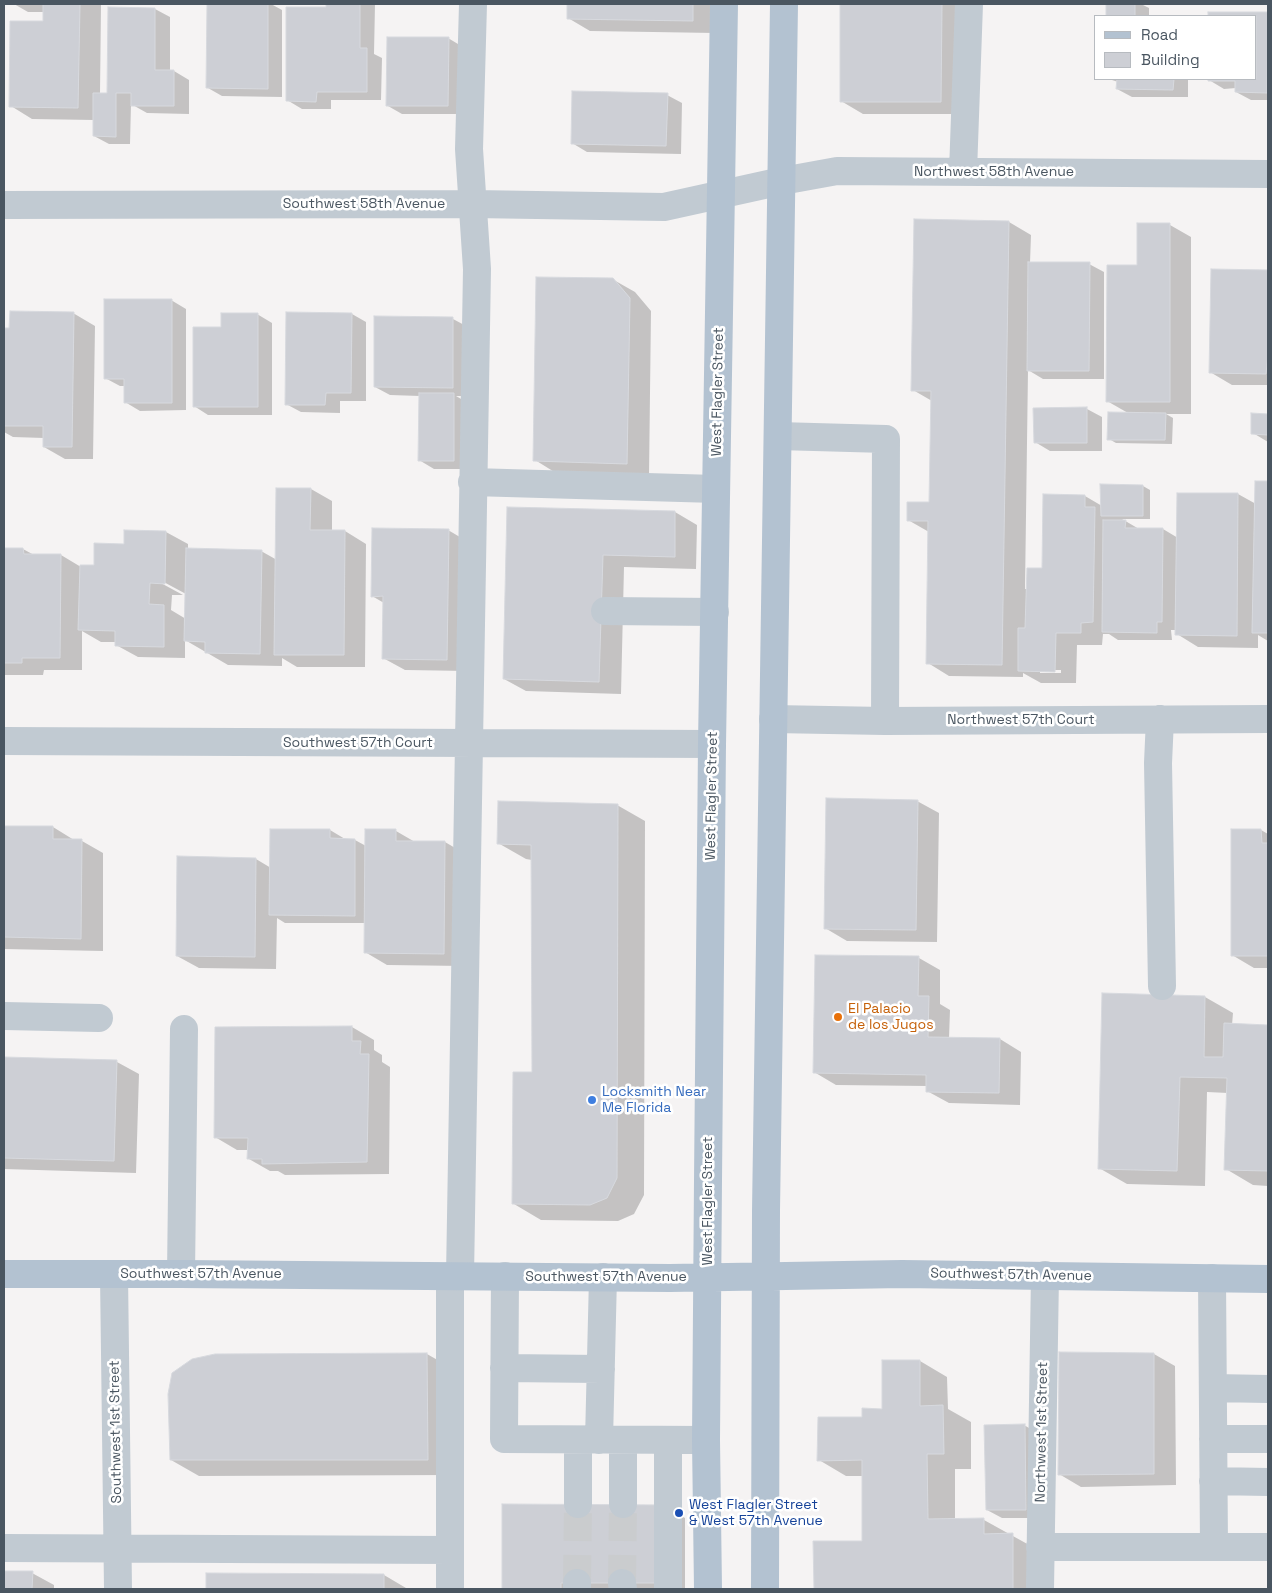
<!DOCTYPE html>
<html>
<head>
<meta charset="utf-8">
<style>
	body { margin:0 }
	#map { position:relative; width:1272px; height:1593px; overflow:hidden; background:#f5f3f3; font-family:"Space Grotesk",sans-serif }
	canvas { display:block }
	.frame { position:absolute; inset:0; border:5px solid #4a5661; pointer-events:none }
	.legend { position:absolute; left:1094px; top:15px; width:162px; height:65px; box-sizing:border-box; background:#fff; border:1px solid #b7bbc0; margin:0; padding:6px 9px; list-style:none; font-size:15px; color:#4a5661 }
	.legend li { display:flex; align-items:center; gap:10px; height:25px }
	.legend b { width:25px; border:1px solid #b7bbc0 }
</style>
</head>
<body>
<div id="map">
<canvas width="1272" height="1593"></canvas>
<div class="frame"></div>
<ul class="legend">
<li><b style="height:6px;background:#b3c2d1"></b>Road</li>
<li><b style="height:14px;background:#cdcfd5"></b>Building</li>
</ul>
</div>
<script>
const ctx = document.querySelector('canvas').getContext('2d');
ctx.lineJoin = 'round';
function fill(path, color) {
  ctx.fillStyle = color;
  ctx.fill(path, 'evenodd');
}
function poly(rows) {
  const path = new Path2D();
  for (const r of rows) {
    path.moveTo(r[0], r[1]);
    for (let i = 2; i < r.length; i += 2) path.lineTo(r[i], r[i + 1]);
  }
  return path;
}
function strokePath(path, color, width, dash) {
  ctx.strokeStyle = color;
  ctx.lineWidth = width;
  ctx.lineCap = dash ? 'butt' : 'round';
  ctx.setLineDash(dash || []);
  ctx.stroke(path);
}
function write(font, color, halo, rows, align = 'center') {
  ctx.font = font + ' "Space Grotesk",sans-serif';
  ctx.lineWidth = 5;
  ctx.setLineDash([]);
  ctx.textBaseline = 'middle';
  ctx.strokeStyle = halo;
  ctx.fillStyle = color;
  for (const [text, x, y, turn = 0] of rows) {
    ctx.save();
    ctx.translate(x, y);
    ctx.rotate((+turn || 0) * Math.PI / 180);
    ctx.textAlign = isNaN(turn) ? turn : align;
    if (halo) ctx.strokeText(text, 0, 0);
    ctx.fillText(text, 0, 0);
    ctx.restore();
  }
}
fill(poly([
	[14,4,101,4,100,94,109,94,155,9,170,17,170,71,174,71,189,80,189,114,147,113,131,104,130,144,109,144,94,136,94,120,32,119,11,106,44,22,44,12,28,12],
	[208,4,271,4,282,10,282,97,222,96,208,88],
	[327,4,375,4,374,54,382,58,381,100,331,100,331,109,302,109,287,100,327,8],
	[568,4,715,4,715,33,590,31,568,18],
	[841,4,964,4,963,114,863,114,841,101],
	[1107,4,1141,4,1149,8,1149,16,1107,16],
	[1209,13,1268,13,1268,100,1251,100,1236,92,1236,88,1224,89,1209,80,1209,79,1256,79,1256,16,1209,16],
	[448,38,463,47,463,114,402,114,388,106],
	[1109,79,1188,79,1188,97,1132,97,1117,89,1118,82],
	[667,95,682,103,681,154,587,152,572,143],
	[915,221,1009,222,1031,235,1030,263,1089,264,1104,272,1104,379,1043,379,1028,370,1025,589,1027,589,1043,569,1085,496,1102,506,1143,486,1150,490,1150,519,1122,519,1139,529,1163,529,1178,538,1178,494,1238,494,1256,504,1256,482,1268,483,1268,641,1258,635,1258,648,1198,647,1177,634,1177,630,1171,630,1172,640,1118,640,1109,634,1103,634,1102,645,1077,645,1076,683,1041,683,1023,673,1023,677,949,676,928,663,929,532,908,520,931,503,932,401,913,390],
	[1040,670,1061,670,1061,673,1040,673],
	[1170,225,1191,237,1191,414,1166,414,1173,418,1172,444,1116,443,1109,439,1128,413,1107,401,1138,266],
	[1212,270,1268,271,1268,385,1232,385,1210,372],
	[612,279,635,292,651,311,649,476,556,473,535,460],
	[171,300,186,309,186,410,140,411,125,402,125,386,120,386,105,378],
	[73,313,95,326,93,459,65,459,44,447,44,438,13,437,4,432,4,329,10,329],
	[257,314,272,323,272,415,208,415,194,406],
	[352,314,366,322,366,401,340,401,340,413,301,412,286,404],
	[453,319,468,327,467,396,456,396,468,403,468,469,434,469,419,460,420,396,390,395,375,387],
	[1035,409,1087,409,1102,417,1102,451,1050,451,1035,442],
	[1253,414,1268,415,1268,442,1253,433],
	[311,489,332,501,332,531,345,531,366,544,365,667,297,667,282,658,282,666,228,665,185,640,185,658,138,657,116,645,116,642,101,642,82,631,82,670,44,670,43,675,4,675,4,549,23,549,34,555,61,555,81,567,95,567,125,545,125,531,166,532,188,544,188,549,261,551,277,560],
	[160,580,186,594,186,619,171,610,172,595,183,595,159,582],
	[509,508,675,512,697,525,696,569,624,567,621,694,526,691,504,679],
	[448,530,470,543,468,671,405,670,383,658,384,603,372,596],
	[917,801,939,813,937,942,847,941,825,928],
	[617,805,645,821,644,1195,634,1214,618,1221,541,1220,514,1204,533,1073,532,860,526,859,498,843],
	[4,827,53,827,74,840,82,841,103,853,103,951,4,949],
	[272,830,330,830,345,839,355,840,366,846,396,831,415,842,445,842,467,855,465,966,387,965,365,952,365,923,285,923,277,918,276,969,199,968,177,956,179,858,256,859,271,868],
	[1232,830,1261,830,1268,834,1268,968,1254,968,1232,955],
	[919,958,940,970,940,1004,950,1010,949,1038,1000,1039,1021,1052,1020,1105,949,1103,927,1091,927,1086,836,1085,814,1072],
	[1205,997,1233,1013,1232,1025,1268,1026,1268,1186,1253,1185,1226,1169,1228,1093,1207,1092,1205,1186,1127,1184,1099,1168],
	[352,1027,374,1040,374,1050,382,1055,382,1062,390,1067,389,1174,285,1175,278,1171,270,1171,249,1159,249,1150,237,1150,215,1137],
	[4,1058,117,1062,139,1074,136,1173,4,1169],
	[427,1354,455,1370,455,1475,199,1476,171,1460],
	[1154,1354,1175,1366,1176,1485,1081,1487,1059,1474],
	[920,1361,947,1377,948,1409,971,1422,971,1469,955,1469,955,1520,984,1520,1040,1551,1040,1589,815,1589,815,1543,864,1542,863,1476,846,1476,819,1460,863,1418,883,1410],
	[1024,1425,1039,1434,1040,1518,1002,1518,987,1510],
	[503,1505,663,1506,685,1518,685,1589,503,1589],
	[4,1572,32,1573,54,1585,54,1589,4,1589],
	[208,1574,384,1575,406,1588,405,1589,208,1589]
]), '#0003');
const building = poly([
	[43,4,80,4,78,108,9,107,10,21,43,21,43,4],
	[207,4,268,4,268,89,206,88,207,4],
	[326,4,360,4,360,48,367,48,367,92,317,92,316,102,286,101,286,7,326,7,326,4],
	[567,4,693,4,693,21,567,19,567,4],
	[840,4,942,4,941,102,840,102,840,4],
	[1106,4,1135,4,1135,16,1106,16,1106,4],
	[108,7,155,8,155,70,174,70,174,106,131,106,131,93,116,93,116,137,93,136,93,93,107,93,108,7],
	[1208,12,1268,12,1267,93,1235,92,1235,81,1208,81,1208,79,1256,79,1256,16,1208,16,1208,12],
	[387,37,449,37,448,106,386,106,387,37],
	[1117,79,1174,79,1173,90,1116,89,1117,79],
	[572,91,668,93,666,146,571,144,572,91],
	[914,219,1009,221,1002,665,926,664,928,521,907,521,907,502,929,502,931,391,911,391,914,219],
	[1137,223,1170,223,1170,402,1106,402,1107,265,1137,265,1137,223],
	[1028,262,1090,262,1089,371,1027,371,1028,262],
	[1211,269,1268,270,1268,354,1266,374,1209,373,1211,269],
	[536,277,613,278,630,298,627,464,533,461,536,277],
	[104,299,172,299,172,403,124,403,124,379,104,379,104,299],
	[10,311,74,312,72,447,43,447,43,426,4,426,4,328,9,328,10,311],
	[286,312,352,313,351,393,326,393,325,405,285,405,286,312],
	[221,313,258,313,258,407,193,407,193,327,221,327,221,313],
	[374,316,453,317,453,388,374,387,374,316],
	[419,393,454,393,454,461,418,461,419,393],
	[1087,407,1087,443,1034,443,1033,408,1087,407],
	[1108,412,1166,413,1165,440,1107,440,1108,412],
	[1251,413,1268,414,1268,435,1251,434,1251,413],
	[1255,481,1268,481,1268,633,1252,633,1255,481],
	[1100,484,1143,485,1143,516,1101,516,1100,484],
	[276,488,311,488,310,530,345,530,344,655,274,655,276,488],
	[1177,493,1238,493,1237,636,1175,635,1177,493],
	[1043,494,1085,495,1085,507,1095,507,1093,622,1081,623,1081,633,1056,633,1055,672,1018,671,1018,628,1025,628,1027,568,1042,568,1043,494],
	[507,507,675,511,675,557,603,555,599,682,503,679,507,507],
	[1103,520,1126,520,1125,528,1163,528,1162,622,1157,622,1157,633,1102,632,1103,520],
	[372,528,449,529,447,660,382,659,383,596,371,597,372,528],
	[124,530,166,531,165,584,150,583,149,604,164,605,164,647,115,646,115,631,78,630,80,565,94,565,94,543,124,544,124,530],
	[4,548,23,548,24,554,61,554,60,658,22,658,22,663,4,663,4,548],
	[186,548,262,550,260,654,205,653,205,642,184,641,186,548],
	[826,798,918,800,916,930,824,929,826,798],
	[498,801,618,804,617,1178,607,1198,590,1205,512,1204,513,1072,532,1072,531,845,497,844,498,801],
	[4,826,53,826,53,839,82,839,81,939,4,937,4,826],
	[270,829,330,829,330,838,355,839,355,916,269,915,270,829],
	[365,829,396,829,396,841,445,841,444,954,364,953,365,829],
	[1231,829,1261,829,1262,843,1268,843,1268,956,1231,956,1231,829],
	[177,856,256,858,255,957,176,956,177,856],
	[815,955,919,956,918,996,929,996,928,1037,1000,1038,999,1093,926,1092,926,1075,813,1073,815,955],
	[1102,993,1205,996,1204,1057,1223,1057,1224,1023,1268,1025,1268,1171,1224,1170,1227,1078,1180,1077,1177,1171,1098,1169,1102,993],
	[352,1026,352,1041,361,1041,360,1054,369,1054,367,1162,262,1164,262,1159,247,1159,248,1138,214,1138,215,1027,352,1026],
	[4,1057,117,1060,114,1161,4,1158,4,1057],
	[1059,1352,1154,1353,1154,1474,1058,1475,1059,1352],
	[427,1353,428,1460,170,1460,168,1394,172,1373,192,1359,215,1354,427,1353],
	[882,1360,920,1360,920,1406,943,1405,944,1454,927,1454,928,1519,984,1518,984,1534,1013,1533,1013,1589,814,1589,813,1541,862,1541,862,1460,817,1461,818,1417,862,1417,862,1408,882,1409,882,1360],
	[1025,1424,1026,1510,986,1510,984,1425,1025,1424],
	[502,1504,663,1505,663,1583,561,1583,561,1589,502,1589,502,1504],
	[4,1571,33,1571,32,1589,4,1589,4,1571],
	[206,1573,384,1574,384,1589,206,1589,206,1573]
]);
fill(building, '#cdcfd5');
strokePath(building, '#d7d9de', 1);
strokePath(poly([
	[577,1583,578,1504],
	[622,1583,623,1504]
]), '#caccce', 28, [28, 14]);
strokePath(poly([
	[963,172,969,4],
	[4,205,473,204,664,207,782,181,837,171,1268,174],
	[778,436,886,439,885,721],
	[472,482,716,489],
	[605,611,715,612],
	[773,719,885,721,1268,719],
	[1160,719,1158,763,1162,986],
	[4,741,712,744],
	[4,1016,99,1018],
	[114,1274,118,1589],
	[181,1274,184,1029],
	[460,1276,477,269,469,149,473,4],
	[505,1276,504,1439,706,1440],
	[1212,1278,1214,1547],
	[504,1368,601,1369],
	[1213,1388,1268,1389],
	[1213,1439,1268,1439],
	[578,1440,578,1504],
	[599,1440,603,1277],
	[1213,1481,1268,1482],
	[623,1504,623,1440],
	[1040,1547,1268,1547],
	[4,1548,450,1550],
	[622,1583,623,1589],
	[450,1589,450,1276],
	[577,1589,577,1583],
	[668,1589,668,1440],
	[1040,1589,1045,1275]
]), '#c1cad2', 28);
strokePath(poly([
	[4,1274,181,1274,670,1278,902,1274,1268,1279],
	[708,1589,706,1440,708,1180,712,744,724,4],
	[765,1589,766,1210,784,4]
]), '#b3c2d1', 28);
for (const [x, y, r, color] of [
	[838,1017,5,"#e8710a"],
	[592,1100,5,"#3f7fe0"],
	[679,1513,5,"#1a4fb4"]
]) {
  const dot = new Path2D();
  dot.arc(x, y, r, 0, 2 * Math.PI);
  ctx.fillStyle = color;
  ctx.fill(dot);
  strokePath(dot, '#fff', 2);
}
write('14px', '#4a5661', '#fff', [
	["Northwest 58th Avenue",994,172],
	["Southwest 58th Avenue",364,204],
	["West Flagler Street",718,392,-89],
	["Northwest 57th Court",1021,720],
	["Southwest 57th Court",358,743],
	["West Flagler Street",712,796,-89],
	["West Flagler Street",708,1201,-90],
	["Southwest 57th Avenue",201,1274],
	["Southwest 57th Avenue",1011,1275,1],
	["Southwest 57th Avenue",606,1277],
	["Southwest 1st Street",116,1432,-91],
	["Northwest 1st Street",1042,1432,-89]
]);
write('14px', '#c56008', '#fff', [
	["El Palacio",848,1009],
	["de los Jugos",848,1025]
], 'left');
write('14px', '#366cbe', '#fff', [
	["Locksmith Near",602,1092],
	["Me Florida",602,1108]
], 'left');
write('14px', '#164399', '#fff', [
	["West Flagler Street",689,1505],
	["& West 57th Avenue",689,1521]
], 'left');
</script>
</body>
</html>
